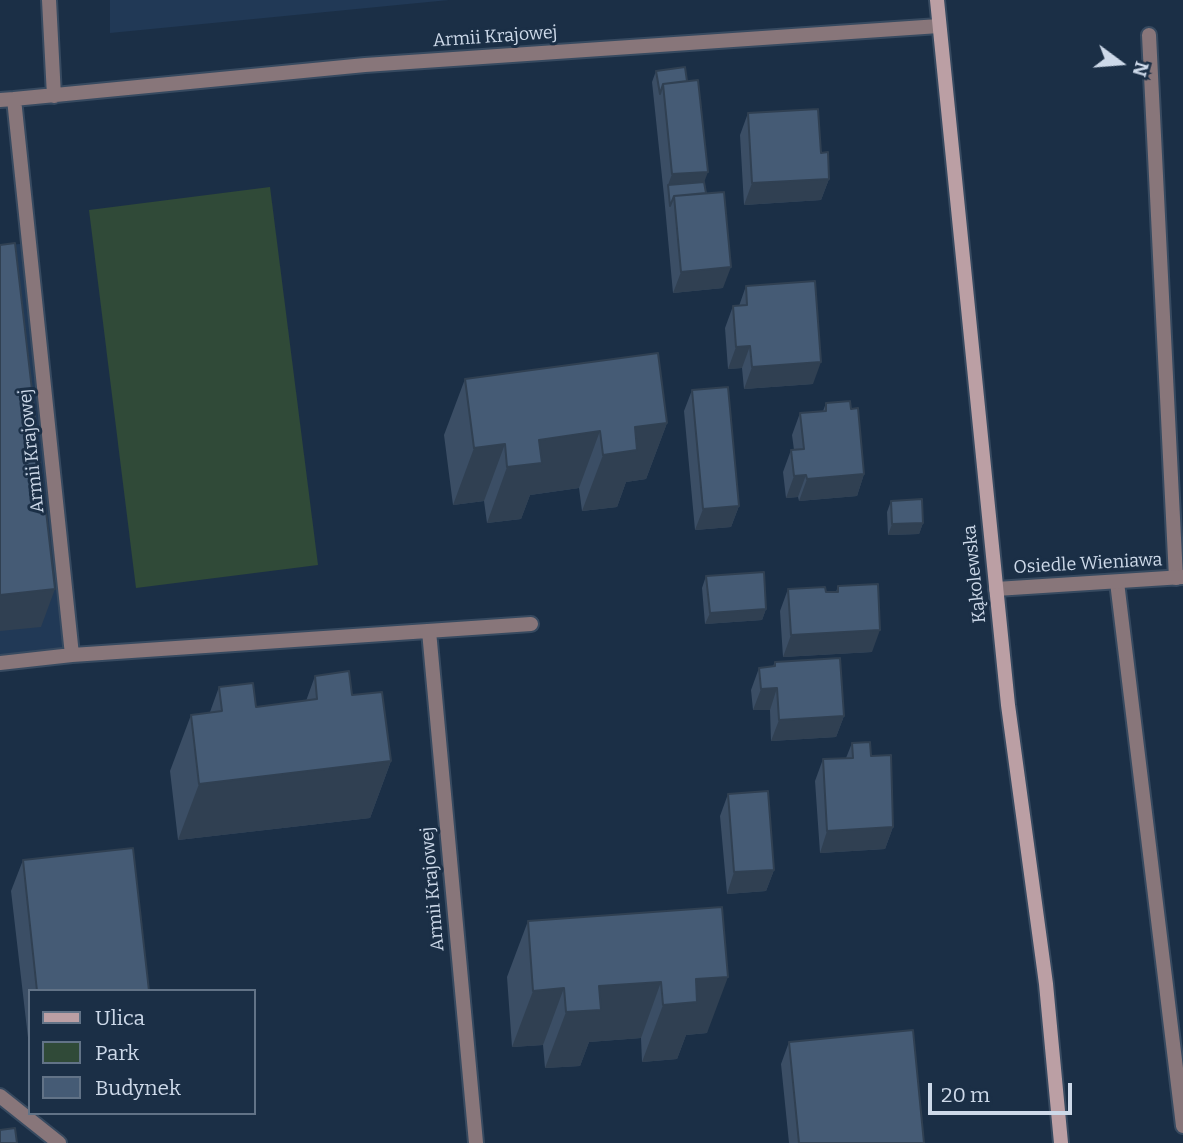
<!DOCTYPE html>
<html>
<head>
<meta charset="utf-8">
<style>
	body { margin:0 }
	#map { position:relative; width:1183px; height:1143px; overflow:hidden; background:#1b2f46; font-family:Bitter,serif }
	canvas { display:block }
	.legend { position:absolute; left:28px; top:989px; width:228px; height:126px; box-sizing:border-box; background:#1b2f46; border:2px solid #627387; margin:0; padding:9px 12px; list-style:none; font-size:21px; color:#cdd9e9 }
	.legend li { display:flex; align-items:center; gap:14px; height:35px }
	.legend b { width:35px; border:2px solid #627387 }
	.north { position:absolute; left:1085px; top:28px; width:70px; height:70px; -webkit-text-stroke:5px #1b2f46; paint-order:stroke; rotate:106deg; font-size:19px; font-weight:700; line-height:28px; text-align:center; color:#cdd9e9 }
	.north::after { content:''; display:block; margin:auto; width:24px; height:32px; background:#cdd9e9; clip-path:polygon(50% 0,100% 100%,50% 72%,0 100%) }
	.scale { position:absolute; left:928px; top:1083px; width:144px; height:32px; box-sizing:border-box; border:4px solid #cdd9e9; border-top:0; padding-left:9px; font-size:21px; line-height:24px; white-space:nowrap; color:#cdd9e9; -webkit-text-stroke:5px #1b2f46; paint-order:stroke }
</style>
</head>
<body>
<div id="map">
<canvas width="1183" height="1143"></canvas>
<ul class="legend">
<li><b style="height:9px;background:#bb9fa4"></b>Ulica</li>
<li><b style="height:19px;background:#304a38"></b>Park</li>
<li><b style="height:19px;background:#455b75"></b>Budynek</li>
</ul>
<div class="north">N</div>
<div class="scale">20 m</div>
</div>
<script>
const ctx = document.querySelector('canvas').getContext('2d');
ctx.lineJoin = 'round';
function fill(path, color) {
  ctx.fillStyle = color;
  ctx.fill(path, 'evenodd');
}
function poly(rows) {
  const path = new Path2D();
  for (const r of rows) {
    path.moveTo(r[0], r[1]);
    for (let i = 2; i < r.length; i += 2) path.lineTo(r[i], r[i + 1]);
  }
  return path;
}
function strokePath(path, color, width, dash) {
  ctx.strokeStyle = color;
  ctx.lineWidth = width;
  ctx.lineCap = dash ? 'butt' : 'round';
  ctx.setLineDash(dash || []);
  ctx.stroke(path);
}
function write(font, color, halo, rows, align = 'center') {
  ctx.font = font + ' Bitter,serif';
  ctx.lineWidth = 6;
  ctx.setLineDash([]);
  ctx.textBaseline = 'middle';
  ctx.strokeStyle = halo;
  ctx.fillStyle = color;
  for (const [text, x, y, turn = 0] of rows) {
    ctx.save();
    ctx.translate(x, y);
    ctx.rotate((+turn || 0) * Math.PI / 180);
    ctx.textAlign = isNaN(turn) ? turn : align;
    if (halo) ctx.strokeText(text, 0, 0);
    ctx.fillText(text, 0, 0);
    ctx.restore();
  }
}
fill(poly([
	[110,0,449,0,110,33],
	[29,243,72,655,0,663,0,246]
]), '#213956');
fill(poly([
	[270,187,318,565,136,588,89,210]
]), '#304a38');
const lane = poly([
	[1149,35,1176,578],
	[1117,582,1183,1126]
]);
const street = poly([
	[49,0,54,96],
	[0,100,14,99],
	[996,589,1183,577],
	[429,631,476,1143],
	[72,655,531,624],
	[0,663,72,655,14,99,365,65,939,26],
	[0,1096,59,1143]
]);
const secondary = poly([
	[937,0,1008,705,1046,984,1061,1143]
]);
strokePath(lane, '#374a60', 18);
strokePath(street, '#374a60', 18);
strokePath(secondary, '#374a60', 18);
strokePath(lane, '#88767a', 14);
strokePath(street, '#88767a', 14);
strokePath(secondary, '#bb9fa4', 14);
fill(poly([
	[656,71,687,81,723,288,673,293,664,196,652,82],
	[748,113,821,153,829,179,821,200,744,205,740,135],
	[746,286,813,384,744,389,742,368,728,369,725,328,733,306,739,306],
	[465,379,667,423,646,479,626,482,617,507,582,511,579,488,530,495,521,519,487,523,484,501,453,505,444,435],
	[692,390,739,506,731,527,695,530,684,411],
	[826,403,851,409,864,474,857,496,799,501,798,497,786,498,783,472,791,450,794,450,792,435,800,413,823,411],
	[891,501,923,523,919,534,888,535,887,512],
	[706,576,766,609,762,620,705,624,702,588],
	[838,586,872,652,783,657,780,611,788,589,826,592,836,592],
	[775,662,844,716,836,737,771,741,770,710,753,710,751,690,759,668,773,666],
	[315,676,352,695,391,761,370,818,178,840,170,771,191,715,210,712,219,687,256,707,306,701],
	[852,743,871,756,893,827,885,849,820,853,815,781,823,759,846,758],
	[728,794,774,870,766,891,727,894,720,816],
	[23,860,149,991,30,991,30,1055,11,891],
	[722,907,707,1033,686,1035,677,1059,642,1062,641,1038,589,1042,580,1066,545,1068,543,1045,512,1047,507,977,528,921],
	[789,1042,924,1143,789,1143,781,1064]
]), '#3b4e65');
fill(poly([
	[708,172,700,193,668,185,672,174],
	[829,179,821,200,744,205,752,183],
	[731,267,723,288,673,293,681,272],
	[750,346,742,368,728,369,736,347],
	[821,362,813,384,744,389,752,367],
	[667,423,646,479,626,482,617,507,582,511,603,455,635,427],
	[600,431,579,488,530,495,521,519,487,523,507,467,539,440],
	[505,444,484,501,453,505,474,448],
	[864,474,857,496,799,501,807,479],
	[806,475,798,497,786,498,794,476],
	[739,506,731,527,695,530,703,509],
	[923,523,919,534,888,535,892,524],
	[55,589,41,627,0,631,0,595],
	[766,609,762,620,705,624,710,613],
	[880,630,872,652,783,657,791,635],
	[777,688,770,710,753,710,761,689],
	[844,716,836,737,771,741,779,720],
	[391,761,370,818,178,840,199,784],
	[893,827,885,849,820,853,827,831],
	[774,870,766,891,727,894,734,872],
	[728,977,707,1033,686,1035,677,1059,642,1062,663,1005,696,979],
	[661,982,641,1038,589,1042,580,1066,545,1068,566,1012,599,986],
	[564,988,543,1045,512,1047,533,991]
]), '#304052');
const building = poly([
	[685,67,687,81,663,84,660,94,656,71,685,67],
	[698,80,708,172,672,174,663,84,698,80],
	[818,109,821,153,828,152,829,179,752,183,748,113,818,109],
	[704,182,706,193,674,196,670,206,668,185,704,182],
	[724,192,731,267,681,272,674,196,724,192],
	[15,243,55,589,0,595,0,245,15,243],
	[815,281,821,362,752,367,750,346,736,347,733,306,747,305,746,286,815,281],
	[658,353,667,423,635,427,637,450,603,455,600,431,539,440,542,463,507,467,505,444,474,448,465,379,658,353],
	[728,387,739,506,703,509,692,390,728,387],
	[850,401,851,409,858,408,864,474,807,479,806,475,794,476,791,450,804,449,800,413,826,411,826,403,850,401],
	[922,499,923,523,892,524,891,501,922,499],
	[764,572,766,609,710,613,706,576,764,572],
	[878,584,880,630,791,635,788,589,825,587,826,592,838,592,838,586,878,584],
	[840,658,844,716,779,720,777,688,761,689,759,668,775,666,775,662,840,658],
	[349,671,352,695,382,692,391,761,199,784,191,715,222,711,219,687,253,683,256,707,317,699,315,676,349,671],
	[870,742,871,756,891,755,893,827,827,831,823,759,853,758,852,743,870,742],
	[768,791,774,870,734,872,728,794,768,791],
	[133,848,149,991,37,991,23,860,133,848],
	[722,907,728,977,696,979,697,1002,663,1005,661,982,599,986,601,1010,566,1012,564,988,533,991,528,921,722,907],
	[913,1030,924,1143,799,1143,789,1042,913,1030],
	[15,1128,17,1143,0,1143,0,1130,15,1128]
]);
fill(building, '#455b75');
strokePath(building, '#304052', 2);
write('18px', '#cdd9e9', '#1b2f46', [
	["Armii Krajowej",495,37,-4],
	["Armii Krajowej",32,451,-96],
	["Osiedle Wieniawa",1088,564,-3],
	["Kąkolewska",975,574,-96],
	["Armii Krajowej",433,889,-95]
]);
</script>
</body>
</html>
